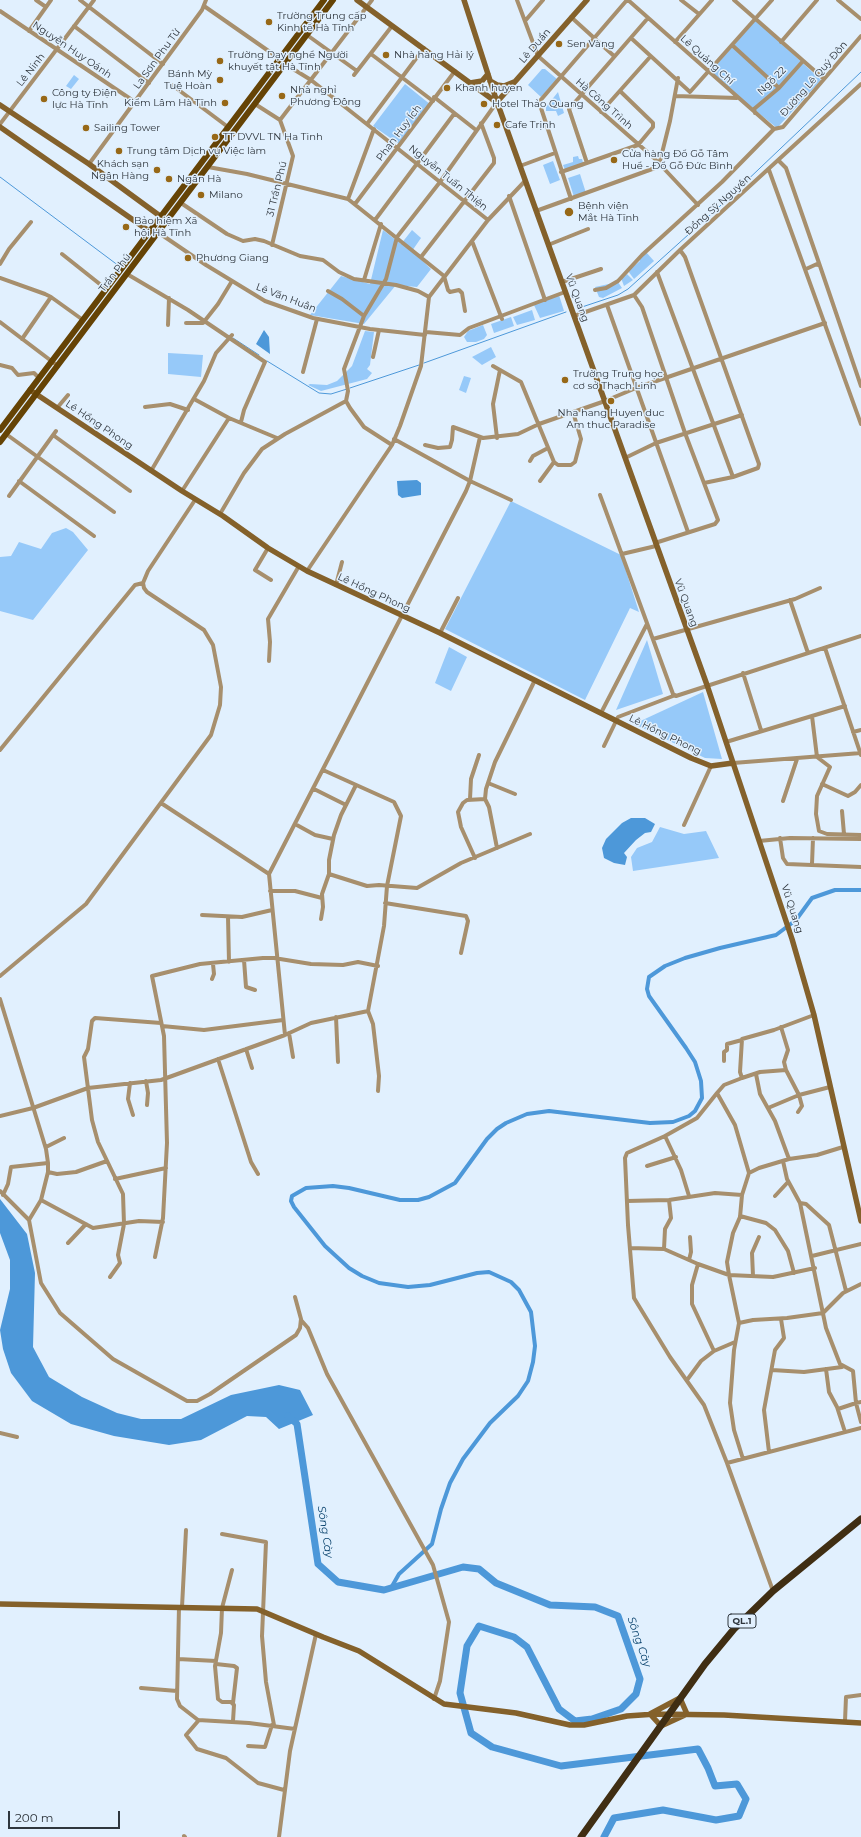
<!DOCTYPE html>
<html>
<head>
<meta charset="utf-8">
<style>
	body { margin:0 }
	#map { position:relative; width:861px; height:1837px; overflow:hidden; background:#e1f0fe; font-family:Montserrat,sans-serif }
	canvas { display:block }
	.scale { position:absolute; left:8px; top:1811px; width:112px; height:18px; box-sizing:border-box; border:2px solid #2f363d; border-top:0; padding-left:5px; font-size:12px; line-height:14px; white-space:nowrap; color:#2f363d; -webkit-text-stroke:3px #e1f0fe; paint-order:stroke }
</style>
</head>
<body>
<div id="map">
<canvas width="861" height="1837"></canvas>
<div class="scale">200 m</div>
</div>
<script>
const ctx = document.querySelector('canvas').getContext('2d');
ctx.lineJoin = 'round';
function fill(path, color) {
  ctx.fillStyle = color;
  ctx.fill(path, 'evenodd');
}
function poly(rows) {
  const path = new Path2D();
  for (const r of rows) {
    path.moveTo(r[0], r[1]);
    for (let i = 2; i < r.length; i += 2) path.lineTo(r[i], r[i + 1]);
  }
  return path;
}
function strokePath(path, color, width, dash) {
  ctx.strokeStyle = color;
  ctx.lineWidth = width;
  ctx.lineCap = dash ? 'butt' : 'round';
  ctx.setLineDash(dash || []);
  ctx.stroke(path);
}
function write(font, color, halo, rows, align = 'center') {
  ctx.font = font + ' Montserrat,sans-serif';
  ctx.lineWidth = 3;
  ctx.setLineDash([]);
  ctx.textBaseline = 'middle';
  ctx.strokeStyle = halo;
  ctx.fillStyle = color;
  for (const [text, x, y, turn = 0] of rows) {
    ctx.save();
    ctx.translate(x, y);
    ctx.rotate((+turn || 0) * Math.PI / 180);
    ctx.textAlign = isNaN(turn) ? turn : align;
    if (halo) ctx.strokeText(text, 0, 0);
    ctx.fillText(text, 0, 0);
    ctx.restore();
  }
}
fill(poly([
	[756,20,821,80,777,128,709,73],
	[542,69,545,69,557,79,541,97,528,85],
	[74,75,79,79,71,89,66,86],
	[405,84,431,105,399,144,373,126],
	[558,92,564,113,558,116,556,111,546,111,546,107],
	[578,156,579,159,582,159,584,166,566,172,563,165,573,162,573,157],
	[553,161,560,180,550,184,543,165],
	[580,174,586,193,574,197,568,178],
	[383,230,401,244,412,230,421,238,412,251,431,269,417,287,396,285,364,324,310,315,341,276,370,284],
	[646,252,654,261,634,279,628,271,640,261,639,258],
	[627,274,633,280,624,286,621,278],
	[618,282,622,288,603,298,599,297,595,287],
	[559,295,564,311,540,318,534,305],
	[532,310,535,320,517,325,513,317],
	[511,317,514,326,494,333,491,324],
	[483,325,487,335,484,339,476,342,467,342,464,337,468,331],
	[365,331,374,332,370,365,367,369,372,373,367,379,321,391,308,385,310,384,327,385,337,381,352,366],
	[491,347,496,357,482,365,472,357],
	[168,353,203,355,201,377,168,374],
	[464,376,471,378,466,393,459,390],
	[511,501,621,555,639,612,630,608,585,700,445,629],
	[66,528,73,532,88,550,33,620,0,611,0,557,11,556,19,542,41,549,52,533],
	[647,640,663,694,616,710],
	[449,647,467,657,451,691,435,683],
	[703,692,722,759,705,758,634,724],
	[660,827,684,834,706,831,719,858,633,871,631,857,637,848,652,842]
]), '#96c9f9');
fill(poly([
	[264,330,269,337,270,354,256,344],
	[417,480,421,483,421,495,402,498,398,495,397,481],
	[631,818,645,818,655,824,651,832,645,833,636,840,624,853,627,857,625,865,614,863,604,858,602,848,606,839,622,823],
	[0,1199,27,1234,35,1273,33,1347,49,1377,82,1397,117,1413,141,1419,181,1419,231,1395,279,1385,300,1390,313,1415,279,1429,266,1417,247,1416,201,1440,169,1445,114,1436,71,1424,32,1401,11,1373,3,1349,0,1330,10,1289,10,1260,0,1233]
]), '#4d98d9');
strokePath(poly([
	[0,177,119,266],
	[579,308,618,295,628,289,719,207,861,72],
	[233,338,259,355],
	[267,361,319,393,331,394,347,389],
	[424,363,566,312],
	[350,388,419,365]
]), '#4d98d9', 1);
strokePath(poly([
	[391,1588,399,1574,432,1544,441,1509,450,1483,463,1459,490,1423,518,1396,528,1381,533,1362,535,1346,531,1312,519,1290,511,1282,489,1272,477,1273,430,1285,408,1287,379,1283,362,1276,349,1268,325,1246,294,1207,291,1201,292,1196,306,1188,333,1186,349,1188,400,1200,418,1200,429,1197,455,1183,487,1139,497,1129,506,1123,527,1114,549,1111,650,1123,673,1122,689,1116,695,1111,702,1098,701,1081,695,1062,686,1048,649,996,647,989,649,977,665,966,685,958,720,948,776,935,796,920,812,898,835,890,861,890]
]), '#4d98d9', 4);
strokePath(poly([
	[288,1416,297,1424,318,1564,338,1582,384,1590,463,1567,479,1569,496,1583,550,1605,595,1607,618,1616,640,1679,636,1694,621,1709,592,1719,575,1721,559,1709,527,1647,514,1637,479,1626,467,1646,460,1693,471,1733,492,1747,561,1766,698,1749,708,1768,715,1786,737,1784,746,1799,739,1816,716,1820,663,1810,614,1818,604,1837]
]), '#4d98d9', 7);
strokePath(poly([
	[36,0,46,7],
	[80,0,163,64],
	[517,0,538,56,654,158,698,205],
	[628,0,774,129,783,127,861,36],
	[681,0,699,14],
	[734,0,824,79],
	[838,0,861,19],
	[204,6,280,59],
	[0,11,135,102],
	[571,17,614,56],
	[525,21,543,0],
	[74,26,149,83],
	[29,31,51,0],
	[307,35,357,71],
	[631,38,690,92,772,0],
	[675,42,712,0],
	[781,42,817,0],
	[732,45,779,88],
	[371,54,433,101],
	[285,64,311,80,488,220],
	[354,75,392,26],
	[172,85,228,127],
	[675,96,737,98],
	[434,97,476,130],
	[255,104,280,120,293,156,272,245],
	[601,112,650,57],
	[755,113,754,109,779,88,803,61],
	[280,120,372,0],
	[0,124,94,0],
	[367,124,424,48],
	[779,161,786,168,820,266],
	[587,163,569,109,648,18],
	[89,164,202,10,206,0],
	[659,165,670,121,678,78],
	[520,166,555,153],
	[208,167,247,174,348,199,444,276,448,290,450,292,459,290,462,293,465,311],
	[769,170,861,424],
	[561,172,638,145,653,127,653,123,620,91],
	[509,196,545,300],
	[348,199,374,129],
	[571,199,539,102,627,0],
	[181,203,227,234,243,241,255,239,264,241,300,256,323,260,339,272,354,279,396,285,418,291,429,297],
	[355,204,455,71],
	[536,211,655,168,659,165],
	[375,220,454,114],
	[159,233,206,265,265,301,313,318,370,329,425,335],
	[472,241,502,319],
	[548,245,588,229],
	[680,250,685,257,759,464,758,468,733,477,704,483],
	[62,254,106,289],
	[421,257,494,163,494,158,481,123],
	[0,264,9,249,31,222],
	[806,269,817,264,820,266,861,386],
	[657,272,733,477],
	[127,274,188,310,265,362,244,410,241,422],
	[0,278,45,294,51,297],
	[364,280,381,224],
	[562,282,601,269],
	[595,290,606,288,618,281,642,255,722,182,774,129],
	[328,291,342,299,364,316],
	[634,295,642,307,685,433,718,520,715,524,655,543],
	[607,305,688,532],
	[574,316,634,295,680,250,861,84],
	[0,322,58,366],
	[186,323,203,323,218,304,232,281],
	[168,325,169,298],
	[426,332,460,335,469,328,565,292],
	[22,339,51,297,83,320],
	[373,357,379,330],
	[0,365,12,368,18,375,34,373,39,378],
	[493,366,521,382,554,462,558,465,571,465,575,462,581,439,573,412],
	[303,372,317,319],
	[194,399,229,418,277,438],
	[145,407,170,404,188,410],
	[57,408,68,395],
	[6,434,114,512],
	[53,435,130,491],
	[497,438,493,404,500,370],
	[394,439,470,481,511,500],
	[392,445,364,427,350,408,346,401,348,391,344,369,364,316,386,279,397,237,440,182,497,102],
	[425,445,438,448,450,447,452,440,453,427,483,438,518,434,539,424,605,401,636,388,825,323],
	[625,458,656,443,742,415],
	[530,461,533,456,548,448],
	[151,471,204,381,216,353,232,335],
	[19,481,94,536],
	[540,481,554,462],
	[182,491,229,418],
	[600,495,673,694,676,696,861,636],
	[9,496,56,431],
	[220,514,244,473,262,449,285,434,346,401],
	[268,548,255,570,271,580],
	[622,554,656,546],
	[307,571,392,445,400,426,421,366,429,297,488,220,525,181],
	[336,585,342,562],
	[790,600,808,653],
	[440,633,458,598],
	[653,639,795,599,820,588],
	[825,648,861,755],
	[269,661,270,642,268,619,299,566],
	[743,673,761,730],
	[601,713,647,624],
	[812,716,817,757,830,767,817,796,816,814,819,831,827,834,861,835],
	[853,732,861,730],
	[726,742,845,706],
	[604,746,618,717,673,696,673,694],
	[0,750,135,585,143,583],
	[733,763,861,753],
	[323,770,394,802,401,816,387,886,384,926,368,1011,373,1024,379,1076,378,1091],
	[488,783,515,794],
	[822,784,848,796,855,792,861,785],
	[314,789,346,805],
	[470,799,471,779,479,755],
	[783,801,797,759],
	[161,803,269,874],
	[842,811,844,834],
	[295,824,315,835,333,839],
	[684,825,711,766],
	[780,838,783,858,787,864,861,867],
	[759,841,790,838,861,839],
	[497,848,489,807,485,799,486,789,495,762,535,680],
	[475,858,461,827,458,812,463,803,467,800,485,799],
	[812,864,813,838],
	[329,874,367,886,379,885,417,888,461,863,530,834],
	[270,891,295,891,322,898],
	[385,903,466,916,468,921,461,953],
	[202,915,242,917,272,910],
	[228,917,229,962],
	[321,919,323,907,322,894,329,874,329,860,334,835,341,815,356,785],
	[244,960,246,987,255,990],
	[0,976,86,904,211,735,220,705,221,687,213,645,204,630,147,592,144,588,143,583,148,571,195,500],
	[212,979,214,974,213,964],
	[0,999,46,1149,48,1163,48,1172,41,1200,29,1220],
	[336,1017,338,1062],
	[162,1026,204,1030,283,1020],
	[781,1027,788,1050,784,1062,786,1070],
	[289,1033,293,1057],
	[285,1035,269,874,466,491,470,481,480,437],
	[246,1049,252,1068],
	[218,1059,251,1162,258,1174],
	[724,1061,724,1052,727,1050,727,1044,742,1040],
	[756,1074,760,1094,775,1121,789,1159],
	[742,1078,740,1072,742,1039,774,1030,814,1015],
	[146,1081,148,1093,147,1105],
	[130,1083,128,1099,133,1115],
	[830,1087,799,1095,786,1070,760,1072,742,1078,724,1085,717,1093,735,1125,749,1173,742,1195,740,1217,733,1233,727,1262,729,1275,739,1323,753,1320,787,1318,823,1313,843,1293,861,1284],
	[768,1108,799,1095,802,1106,798,1112],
	[0,1116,33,1108,88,1088,161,1080,285,1035,311,1023,368,1011],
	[665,1136,697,1118,717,1093],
	[46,1147,64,1138],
	[783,1161,787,1179,800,1203],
	[647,1166,676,1157],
	[48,1172,57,1174,76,1172,107,1161],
	[749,1173,759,1168,789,1159,817,1155,843,1147],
	[115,1179,166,1168],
	[0,1191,29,1220,41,1283,60,1313,113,1359,187,1401,197,1401,210,1394,296,1335,300,1328,301,1319,295,1297],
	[3,1195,8,1184,11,1167,48,1163],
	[689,1196,681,1170,665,1136,627,1153,625,1158,628,1225,634,1298,670,1357,704,1405,727,1463],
	[775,1196,788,1182],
	[41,1200,93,1228,139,1221,163,1222],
	[627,1201,669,1200,715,1193,742,1195],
	[740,1216,766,1223,775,1230,788,1251,794,1273],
	[68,1243,86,1224],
	[630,1248,664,1249,698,1264,729,1275,773,1277,815,1268],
	[664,1249,665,1229,671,1218,669,1200],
	[812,1256,861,1244],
	[155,1257,163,1218,167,1143,164,1036,152,976,200,964,263,958,274,958,311,964,343,965,358,962,378,966],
	[689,1260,691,1252,690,1237],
	[698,1264,692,1285,692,1304,714,1351],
	[753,1276,752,1253,759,1237],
	[110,1277,120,1263,118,1255,124,1224,123,1194,98,1142,92,1120,84,1057,88,1049,92,1021,95,1018,161,1023],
	[846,1291,829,1225,806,1204,800,1203,826,1328,840,1364,853,1371,856,1403,861,1402],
	[301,1320,308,1328,327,1374,433,1565,449,1622,440,1681,434,1699],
	[739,1323,734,1350,730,1403,734,1430,743,1459],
	[826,1369,829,1392,837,1407,845,1432],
	[772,1370,804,1372,842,1367],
	[687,1380,701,1361,714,1351,735,1342],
	[838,1409,856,1403,861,1422],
	[0,1433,17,1437],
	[769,1452,764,1410,775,1350,784,1338,781,1319],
	[222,1534,266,1542,262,1636,266,1682,274,1725],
	[232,1570,222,1608,221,1633,215,1666,218,1699,222,1702,231,1702,234,1705,233,1721],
	[773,1591,727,1463,861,1428],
	[179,1607,177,1699,180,1706,198,1720,249,1723,295,1729],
	[182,1607,186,1530],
	[178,1659,216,1661],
	[216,1664,234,1666,237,1668,233,1703],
	[141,1688,177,1691],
	[199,1720,186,1735,197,1749,226,1758,258,1783,284,1790],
	[845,1721,846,1697,861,1695],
	[248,1746,265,1747,272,1725],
	[184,1836,185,1837],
	[279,1837,290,1751,316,1634]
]), '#a78f6d', 4);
strokePath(poly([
	[357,0,496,102],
	[464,0,497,102,707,685,792,939,814,1015,861,1221],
	[490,81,497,85,504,86,514,82],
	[470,83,482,81,488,74],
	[497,102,587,0],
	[0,105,89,164,160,216],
	[0,127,149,231],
	[30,390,182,491,223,516,268,548,307,571,440,633,691,758,711,766,733,763],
	[0,1604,257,1609,323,1637,359,1651,444,1704,516,1713,570,1725,584,1725,627,1716,656,1714,724,1715,861,1723],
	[680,1698,687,1714,661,1726,650,1714,680,1698]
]), '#84612b', 5.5);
strokePath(poly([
	[0,430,324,0],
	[0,442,333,0]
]), '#654305', 6);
strokePath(poly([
	[581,1837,705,1664,734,1629,773,1591,861,1519]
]), '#402e13', 7);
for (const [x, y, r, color] of [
	[269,22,4,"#976817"],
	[559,44,4,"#976817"],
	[386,55,4,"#976817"],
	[220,61,4,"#976817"],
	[220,80,4,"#976817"],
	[447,88,4,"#976817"],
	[282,96,4,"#976817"],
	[44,99,4,"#976817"],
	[225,103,4,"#976817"],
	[484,104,4,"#976817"],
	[497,125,4,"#976817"],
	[86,128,4,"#976817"],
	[215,137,4,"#976817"],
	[119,151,4,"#976817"],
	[614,160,4,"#976817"],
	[157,170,4,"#976817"],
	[169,179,4,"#976817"],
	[201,195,4,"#976817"],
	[569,212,5,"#976817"],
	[126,227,4,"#976817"],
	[188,258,4,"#976817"],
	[565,380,4,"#976817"],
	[611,401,4,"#976817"]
]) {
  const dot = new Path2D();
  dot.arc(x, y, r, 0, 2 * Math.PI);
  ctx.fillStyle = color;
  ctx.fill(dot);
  strokePath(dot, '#e1f0fe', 1.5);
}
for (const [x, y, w] of [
	[742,1621,28]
]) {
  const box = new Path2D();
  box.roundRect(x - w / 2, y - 7, w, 14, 3);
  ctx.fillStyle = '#e1f0fe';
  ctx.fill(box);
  strokePath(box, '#2f363d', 1);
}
write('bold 9px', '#2f363d', null, [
	["QL.1",742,1621]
]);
write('10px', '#2f363d', '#e1f0fe', [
	["Trường Trung cấp",277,16],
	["Kinh tế Hà Tĩnh",277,28],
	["Sen Vàng",567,44],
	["Trường Dạy nghề Người",228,55],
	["khuyết tật Hà Tĩnh",228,67],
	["Nhà hàng Hải lý",394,55],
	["Bánh Mỳ",212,74,"right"],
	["Tuệ Hoàn",212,86,"right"],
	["Khanh huyen",455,88],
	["Nhà nghỉ",290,90],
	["Phương Đông",290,102],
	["Công ty Điện",52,93],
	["lực Hà Tĩnh",52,105],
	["Kiểm Lâm Hà Tĩnh",217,103,"right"],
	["Hotel Thảo Quang",492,104],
	["Cafe Trịnh",505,125],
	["Sailing Tower",94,128],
	["TT DVVL TN Ha Tinh",223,137],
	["Trung tâm Dịch vụ Việc làm",127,151],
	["Cửa hàng Đồ Gỗ Tâm",622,154],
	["Huề - Đồ Gỗ Đức Bình",622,166],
	["Khách sạn",149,164,"right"],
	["Ngân Hàng",149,176,"right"],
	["Ngân Hà",177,179],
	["Milano",209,195],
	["Bệnh viện",578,206],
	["Mắt Hà Tĩnh",578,218],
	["Bảo hiệm Xã",134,221],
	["hội Hà Tĩnh",134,233],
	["Phương Giang",196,258],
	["Trường Trung học",573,374],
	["cơ sở Thạch Linh",573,386],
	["Nha hang Huyen duc",611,413,"center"],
	["Am thuc Paradise",611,425,"center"]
], 'left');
write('10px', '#2f363d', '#e1f0fe', [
	["Lê Duẩn",535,46,-49],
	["Nguyễn Huy Oánh",72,50,34],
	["La Sơn Phu Tử",157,59,-54],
	["Lê Quảng Chí",707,60,42],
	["Lê Ninh",31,70,-52],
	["Đường Lê Quý Đôn",814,79,-49],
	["Ngõ 22",772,81,-45],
	["Hà Công Trình",604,104,41],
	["Phan Huy Ích",399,133,-53],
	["Nguyễn Tuấn Thiện",448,178,39],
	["31 Trần Phú",277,189,-76],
	["Đồng Sỹ Nguyên",718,205,-42],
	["Trần Phú",115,273,-53],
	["Lê Văn Huân",286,298,21],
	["Vũ Quang",577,298,70],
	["Lê Hồng Phong",99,425,34],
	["Lê Hồng Phong",374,593,25],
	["Vũ Quang",686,603,70],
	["Lê Hồng Phong",665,735,26],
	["Vũ Quang",792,909,72]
]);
write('italic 11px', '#06406b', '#e1f0fe', [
	["Sông Cày",325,1532,81],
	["Sông Cày",639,1642,71]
]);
</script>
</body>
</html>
